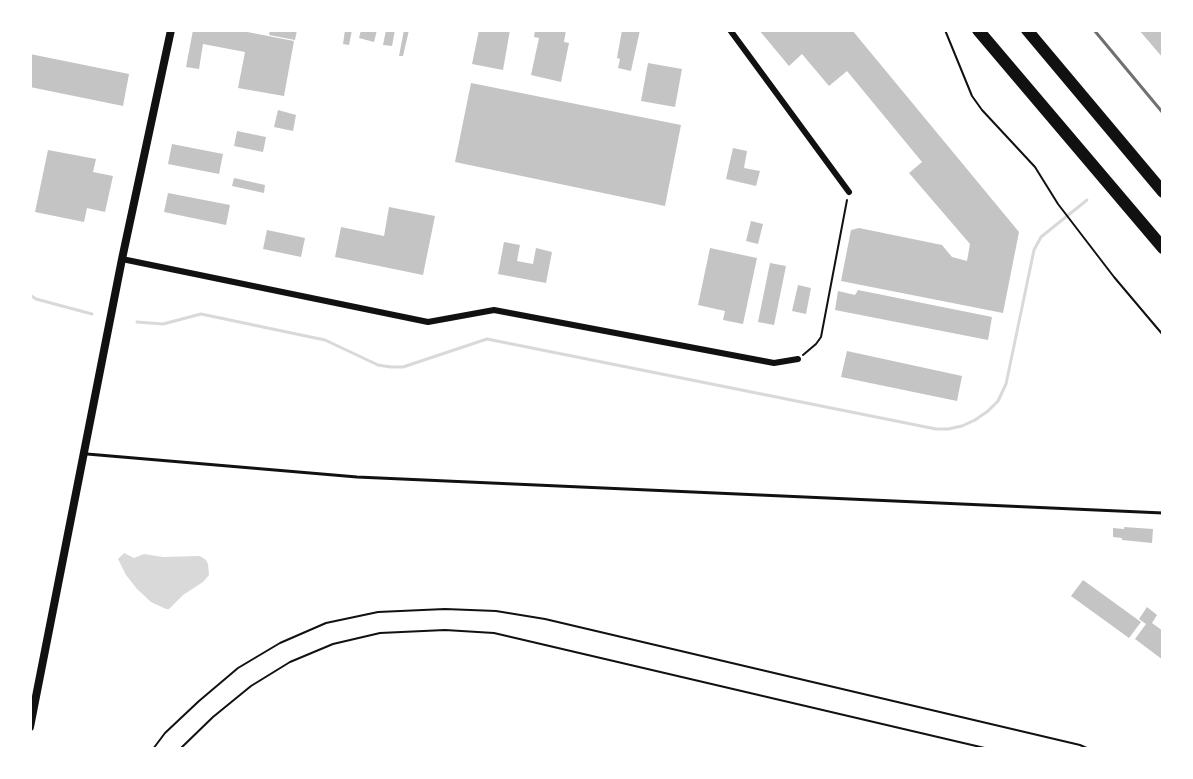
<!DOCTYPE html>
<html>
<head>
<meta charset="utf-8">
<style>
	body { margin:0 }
	#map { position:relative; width:1193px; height:779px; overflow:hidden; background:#fff; font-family:"Public Sans",sans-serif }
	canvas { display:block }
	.frame { position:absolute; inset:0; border:32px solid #fff; pointer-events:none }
</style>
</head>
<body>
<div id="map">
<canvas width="1193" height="779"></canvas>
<div class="frame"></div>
</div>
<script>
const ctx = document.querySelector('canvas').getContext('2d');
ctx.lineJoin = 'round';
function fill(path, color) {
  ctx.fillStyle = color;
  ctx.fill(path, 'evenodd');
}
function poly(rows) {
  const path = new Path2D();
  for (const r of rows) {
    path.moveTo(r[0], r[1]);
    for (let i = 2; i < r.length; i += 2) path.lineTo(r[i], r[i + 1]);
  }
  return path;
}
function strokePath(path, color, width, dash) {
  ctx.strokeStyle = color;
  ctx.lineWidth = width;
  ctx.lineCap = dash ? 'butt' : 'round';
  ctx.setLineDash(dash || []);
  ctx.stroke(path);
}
fill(poly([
	[124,553,134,558,144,554,163,557,200,556,206,560,208,564,209,575,203,582,183,595,169,609,166,609,151,602,137,589,126,575,118,559]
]), '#d9d9d9');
strokePath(poly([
	[30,295,36,299,92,314],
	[137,322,163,324,201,314,325,340,378,365,391,367,403,367,487,339,936,429,948,429,962,426,975,420,988,411,998,401,1006,384,1034,250,1041,237,1087,200]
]), '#d9d9d9', 3);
fill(poly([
	[193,30,237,30,294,41,284,96,238,88,245,52,203,44,199,69,186,67],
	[270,30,297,30,295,40,269,35],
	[345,30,352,30,349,45,343,44],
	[361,30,377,30,374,42,359,38],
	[386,30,395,30,392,46,383,45],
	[404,30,409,30,403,56,399,56],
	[479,30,510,30,503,70,472,64],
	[535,30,566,30,564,42,569,43,561,82,531,75,539,38,534,37],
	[622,30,640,30,631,71,618,68,620,59,617,58],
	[759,30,852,30,1019,232,1003,313,841,281,851,230,859,228,942,245,952,257,967,261,970,244,909,173,922,162,847,71,829,86,802,54,789,66],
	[1139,30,1163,30,1163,58],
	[30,54,129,74,123,106,30,87],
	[648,63,682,69,675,107,641,101],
	[471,83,681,125,665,206,455,162],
	[278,110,296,115,293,131,274,127],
	[237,131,266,137,263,152,234,146],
	[172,144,223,154,219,174,168,164],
	[733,148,747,151,744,168,760,171,756,186,726,179],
	[48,150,96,159,93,172,113,176,105,212,87,208,84,222,35,212],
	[234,178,265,185,264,193,232,186],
	[168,193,230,205,226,225,164,212],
	[389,207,435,216,423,275,335,257,341,227,384,236],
	[751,221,763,224,758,244,746,241],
	[267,230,305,238,301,257,263,249],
	[504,242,520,245,517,261,533,264,536,248,552,252,546,283,498,274],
	[710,248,757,258,743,324,723,320,725,311,698,305],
	[770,263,786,266,774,325,758,322],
	[798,285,811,288,806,314,792,311],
	[858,290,992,317,988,340,835,310,838,291,855,295],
	[847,351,962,376,957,401,841,377],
	[1124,527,1153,529,1152,543,1122,540,1122,538,1113,537,1113,528,1124,529],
	[1083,580,1141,622,1129,638,1071,596],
	[1147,607,1157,615,1152,623,1163,631,1163,660,1135,639,1146,624,1139,619]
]), '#c4c4c4');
strokePath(poly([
	[945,30,972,96,982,110,1035,167,1058,204,1114,277,1163,335],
	[803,355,816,344,821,337,847,200],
	[153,749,165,733,199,701,238,668,280,643,326,623,378,612,445,609,496,611,545,619,1080,745,1089,749],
	[180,749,213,717,251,686,290,662,333,644,380,633,445,630,494,633,989,749]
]), '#111', 2);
strokePath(poly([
	[87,454,357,477,1163,513]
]), '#111', 3);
strokePath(poly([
	[730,30,849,192],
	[122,259,428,322,494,310,774,363,798,359]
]), '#111', 6);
strokePath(poly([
	[30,727,122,259,171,30]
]), '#111', 8);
strokePath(poly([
	[978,30,1163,248],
	[1027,30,1163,192]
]), '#111', 12);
strokePath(poly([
	[1094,30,1163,113]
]), '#707070', 3);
</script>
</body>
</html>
